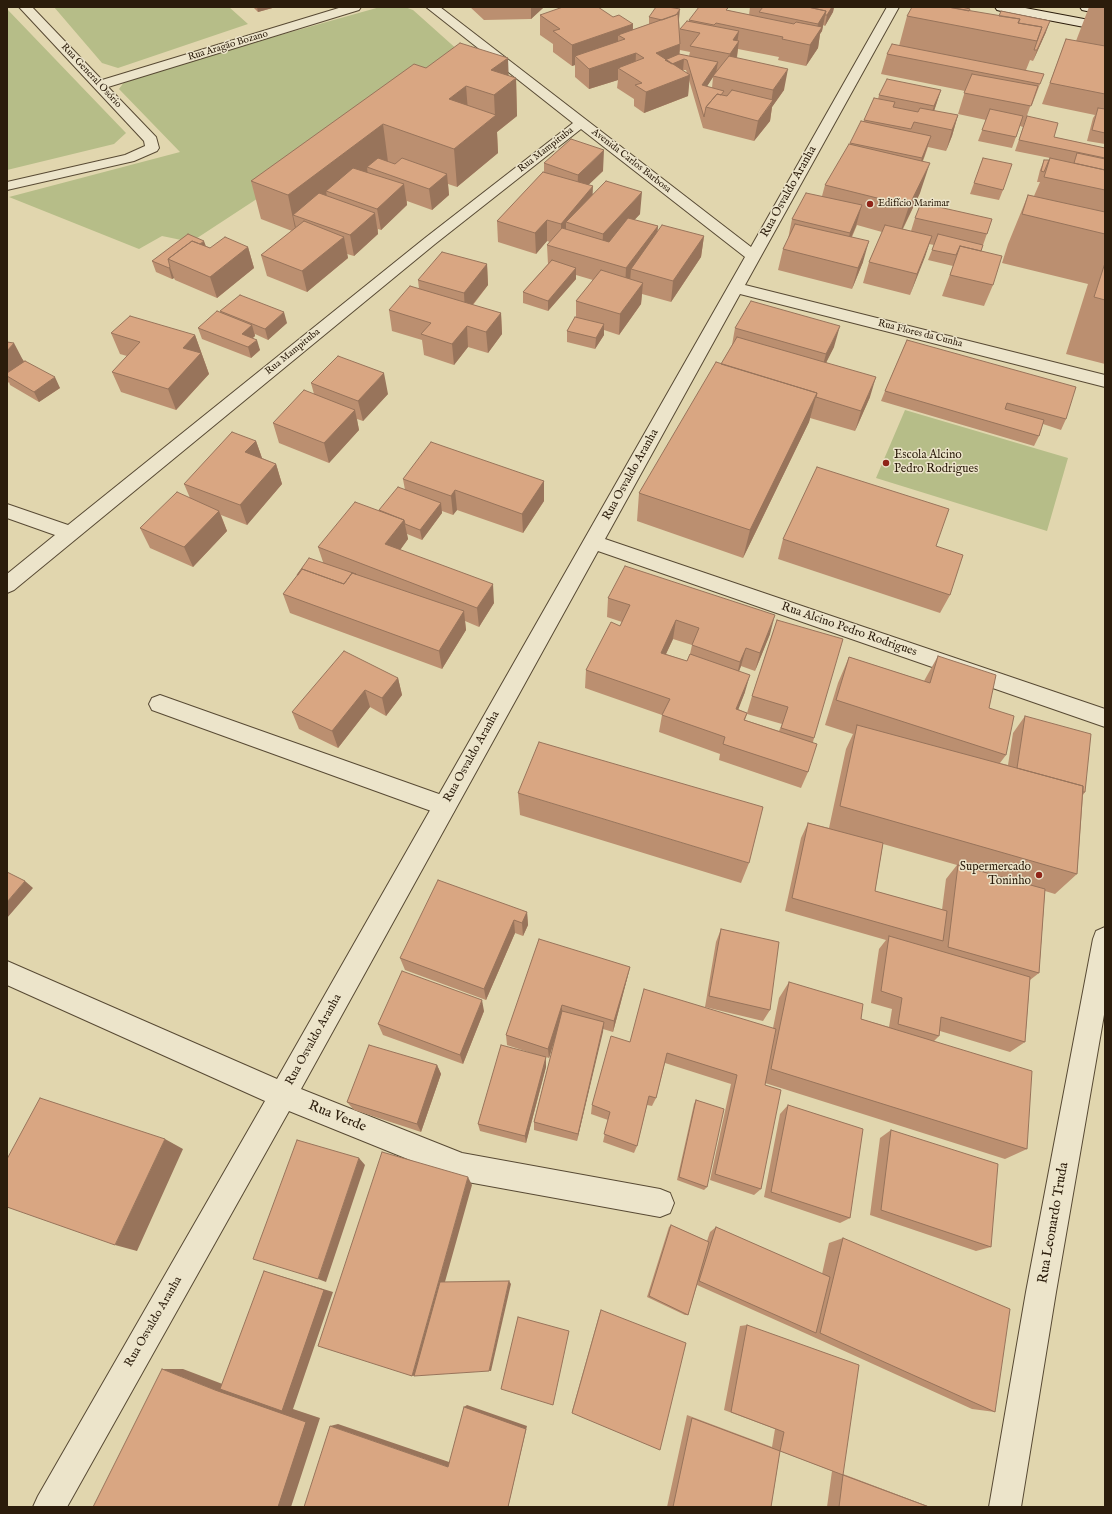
<!DOCTYPE html>
<html>
<head>
<meta charset="utf-8">
<style>
	body { margin:0 }
	#map { position:relative; width:1112px; height:1514px; overflow:hidden; background:#e1d6ae; font-family:"IM FELL English",serif }
	canvas { display:block }
	.frame { position:absolute; inset:0; border:8px solid #2b1c0b; pointer-events:none }
</style>
</head>
<body>
<div id="map">
<canvas width="1112" height="1514"></canvas>
<div class="frame"></div>
</div>
<script>
const ctx = document.querySelector('canvas').getContext('2d');
ctx.lineJoin = 'round';
function fill(path, color) {
  ctx.fillStyle = color;
  ctx.fill(path, 'evenodd');
}
function poly(rows) {
  const path = new Path2D();
  for (const r of rows) {
    path.moveTo(r[0], r[1]);
    for (let i = 2; i < r.length; i += 2) path.lineTo(r[i], r[i + 1]);
  }
  return path;
}
function strokePath(path, color, width, dash) {
  ctx.strokeStyle = color;
  ctx.lineWidth = width;
  ctx.lineCap = dash ? 'butt' : 'round';
  ctx.setLineDash(dash || []);
  ctx.stroke(path);
}
function write(font, color, halo, rows, align = 'center') {
  ctx.font = font + ' "IM FELL English",serif';
  ctx.lineWidth = 3;
  ctx.setLineDash([]);
  ctx.textBaseline = 'middle';
  ctx.strokeStyle = halo;
  ctx.fillStyle = color;
  for (const [text, x, y, turn = 0] of rows) {
    ctx.save();
    ctx.translate(x, y);
    ctx.rotate((+turn || 0) * Math.PI / 180);
    ctx.textAlign = isNaN(turn) ? turn : align;
    if (halo) ctx.strokeText(text, 0, 0);
    ctx.fillText(text, 0, 0);
    ctx.restore();
  }
}
fill(poly([
	[54,7,229,7,248,24,118,68,102,63],
	[380,7,405,7,413,10,469,60,191,242,162,236,139,249,9,197,180,152,119,89,127,78],
	[7,9,126,133,114,144,7,170],
	[905,410,1068,458,1047,531,876,478]
]), '#b6bd88');
const service = poly([
	[160,695,453,799,456,806,453,813,445,816,152,710,149,704,152,698,160,695]
]);
const minor = poly([
	[19,7,32,7,102,80,342,7,361,7,359,10,108,87,156,137,159,148,157,151,134,161,7,190,7,182,125,155,145,146,144,141,19,7],
	[426,7,440,7,751,247,887,7,899,7,745,285,1105,375,1105,387,740,294,605,539,1105,709,1105,727,598,551,301,1089,462,1153,660,1189,670,1193,674,1203,670,1213,660,1217,462,1181,289,1111,67,1507,33,1507,38,1496,265,1101,7,985,7,961,277,1079,745,257,581,129,435,244,14,590,7,593,7,574,55,535,7,518,7,504,68,525,425,238,573,123,426,7],
	[1105,927,1105,1009,1056,1292,1021,1507,989,1507,1026,1292,1093,939,1096,931,1105,927]
]);
const secondary = poly([
	[995,7,1020,7,1105,23,1105,31,1001,11,997,10,995,7],
	[1080,7,1105,7,1105,15,1082,10,1080,7]
]);
strokePath(service, '#584a34', 2);
strokePath(minor, '#584a34', 2);
strokePath(secondary, '#2b1c0b', 2);
fill(service, '#ece4ca');
fill(minor, '#ece4ca');
fill(secondary, '#ece4ca');
fill(poly([
	[253,7,276,7,258,12],
	[470,7,543,7,543,8,531,19,484,20],
	[750,7,834,7,833,12,825,26,823,25,822,31,820,34,818,48,806,66,778,60,779,57,738,49,737,58,784,90,772,107,770,121,754,141,703,128,689,80,688,96,644,113,634,106,634,99,617,88,618,80,589,89,575,77,575,65,572,66,553,52,553,44,540,35,540,15,613,17,633,24,633,30,649,24,649,17,679,19,679,20,680,34,680,29,689,21,689,20,727,10,749,15],
	[680,50,690,52,689,56,679,54],
	[682,70,686,70,687,73],
	[713,77,712,88,707,86],
	[1089,7,1105,7,1105,144,1087,141,1093,118,1095,115,1042,104,1066,39,1076,41],
	[970,9,969,11,1046,32,1033,61,1030,60,1026,70,1040,84,1032,105,1031,104,1023,127,1020,126,1012,148,978,141,986,120,958,114,965,91,881,74,887,54,899,46,907,16],
	[508,58,508,76,516,78,517,116,497,132,498,153,457,187,448,184,449,195,432,210,407,201,407,205,381,230,378,229,378,234,354,256,347,254,348,258,307,292,267,276,261,255,292,231,261,219,251,181,426,68],
	[941,90,934,111,958,115,952,136,946,151,928,147,923,161,920,193,903,229,911,231,915,218,992,219,981,251,993,285,984,306,942,296,953,266,928,260,934,245,929,244,910,295,863,283,869,262,882,232,857,225,852,237,863,262,852,289,778,270,783,249,788,239,792,219,822,196,825,185,863,122,864,120,878,99,879,95],
	[1027,116,1054,137,1105,148,1105,364,1066,354,1088,284,1002,263,1008,244,1028,195,1034,196,1040,182,1037,182,1040,170,1044,160,1049,160,1050,158,1015,151],
	[983,158,1003,190,999,200,970,194],
	[544,163,603,171,588,185,593,195,640,214,634,220,658,226,657,232,704,236,701,257,671,302,642,294,641,304,619,335,604,330,604,335,595,349,567,342,567,331,576,317,576,301,593,280,576,275,576,279,548,311,523,303,523,292,548,264,547,245,550,242,547,241,536,254,498,242,497,221,544,172],
	[206,246,210,248,248,247,254,268,217,298,175,280,174,278,172,279,156,272,152,261],
	[487,264,488,285,473,305,501,313,502,334,488,353,468,347,454,365,424,355,422,340,392,331,389,310,419,289,418,280],
	[220,311,287,323,268,340,255,334,255,336,253,338,260,350,251,358,202,339,198,328,221,313],
	[735,328,834,347,826,362,870,397,855,431,810,418,809,422,743,558,637,521,639,493,721,364,732,345],
	[111,333,195,335,209,374,176,410,121,392,112,372,127,356,120,354],
	[907,340,1066,419,1061,430,1043,424,1039,436,1034,446,881,401,885,391],
	[7,342,24,361,60,388,39,402,10,385,9,382,7,384],
	[311,383,388,394,363,421,357,419,359,430,329,463,279,443,273,423,314,394],
	[256,441,262,458,276,464,282,484,247,525,221,515,227,531,193,567,150,548,140,528,190,498,184,484],
	[403,479,544,481,544,501,523,533,457,510,453,515,442,511,442,513,422,540,407,534,408,539,400,550,494,603,479,627,465,621,466,630,442,669,290,613,283,594,297,576,297,575,323,562,318,547,379,510,405,490],
	[783,539,936,546,950,595,940,613,778,559],
	[608,598,770,634,755,671,741,666,739,671,745,692,738,709,747,713,752,696,777,620,814,738,813,742,808,772,801,788,719,760,720,754,659,732,662,715,585,688,586,670,620,626,622,622,607,617],
	[673,639,692,645,690,654,687,661,666,654],
	[747,714,782,724,779,731,745,720],
	[938,656,989,708,1006,755,1000,763,1008,765,1013,733,1025,716,1085,792,1083,795,1077,874,1055,894,1045,891,1039,973,1030,980,1025,1042,1010,1052,940,1031,939,1036,934,1041,1027,1149,1005,1159,765,1083,761,1189,754,1195,710,1180,731,1084,665,1063,656,1098,652,1106,647,1105,637,1146,634,1153,603,1142,608,1120,591,1114,592,1105,630,1042,773,1028,779,998,789,982,861,1019,889,1027,892,1009,871,1003,879,949,886,940,785,911,801,838,808,823,829,828,846,749,853,734,825,725,838,683,849,657,924,681],
	[883,844,957,865,946,879,942,910,875,891],
	[398,678,402,695,386,716,370,707,338,748,299,729,292,712],
	[518,793,749,863,741,883,520,815],
	[527,912,528,925,523,936,515,933,486,1000,405,970,400,958],
	[721,929,770,1010,763,1021,705,1007,716,942],
	[630,967,627,979,613,1032,603,1029,577,1141,534,1130,534,1122,557,1032,549,1058,546,1057,546,1067,526,1143,480,1131,478,1124,540,1056,507,1045,506,1035],
	[484,1011,463,1064,383,1035,378,1024],
	[437,1065,441,1074,421,1132,354,1110,347,1102],
	[696,1100,707,1187,704,1190,677,1180,694,1104],
	[788,1105,850,1218,840,1223,764,1197,780,1114],
	[891,1130,991,1247,976,1251,870,1215,880,1138],
	[671,1225,707,1241,710,1232,716,1227,822,1274,829,1243,843,1238,995,1412,972,1409,807,1334,697,1285,688,1315,685,1315,647,1297,669,1227],
	[601,1310,572,1413,572,1411,600,1312],
	[747,1325,843,1474,930,1507,827,1507,832,1471,780,1451,771,1507,667,1507,687,1415,772,1447,775,1429,724,1410,740,1326]
]), '#bb8f70');
fill(poly([
	[257,7,276,7,258,12],
	[531,7,543,7,543,8,531,19],
	[831,7,834,7,833,12,825,26,827,15],
	[680,9,679,19,672,32,672,21],
	[826,11,822,31,820,34,818,48,806,66,810,45,815,37,818,24],
	[1050,21,1046,32,1033,61,1037,50],
	[633,24,632,45,625,39,618,35,618,50,575,56,575,65,572,66,572,45],
	[739,31,737,44,739,41,736,62,727,75,730,54,733,40],
	[680,44,679,61,684,59,683,70,666,76,656,53],
	[636,53,635,74,618,68,618,80,589,89,589,69],
	[508,58,509,84,516,78,517,116,497,132,498,153,457,187,454,149,495,116,494,95,491,70],
	[718,62,716,73,713,76,713,77,701,96,702,85],
	[788,69,784,90,772,107,770,121,754,141,758,121,771,104,773,90],
	[690,75,688,96,644,113,646,92],
	[466,86,469,124,449,99],
	[941,90,934,111,927,126,934,106],
	[958,115,952,136,946,151,952,130],
	[383,124,388,162,367,167,368,177,326,191,329,208,293,215,297,232,296,233,288,195],
	[931,136,924,157,915,179,922,158],
	[604,150,603,171,577,196,578,175],
	[930,163,920,193,899,236,909,206],
	[447,174,449,195,432,210,429,189],
	[404,184,407,205,381,230,377,209],
	[593,186,592,207,566,222,566,238,561,245,561,224],
	[642,192,640,214,602,255,603,234],
	[862,205,856,226,844,254,850,233],
	[375,213,378,234,354,256,350,235],
	[547,220,547,241,536,254,535,233],
	[658,226,656,247,631,269,630,282,625,289,626,268],
	[704,236,701,257,671,302,673,281],
	[932,236,925,257,910,295,917,274],
	[344,237,348,258,307,292,302,271],
	[204,241,208,252,176,263],
	[869,241,863,262,852,289,858,268],
	[248,247,254,268,217,298,210,277],
	[487,264,488,285,465,314,464,293],
	[170,267,174,278,172,279,169,268],
	[576,268,576,279,548,311,548,301],
	[643,283,641,304,619,335,620,314],
	[284,312,287,323,268,340,265,329],
	[501,313,502,334,488,353,486,332],
	[604,324,604,335,595,349,596,338],
	[252,325,255,336,245,344,242,334],
	[467,326,468,347,454,365,452,344],
	[840,326,834,347,820,375,826,354],
	[195,335,209,374,176,410,168,389,183,348],
	[257,340,260,350,251,358,248,347],
	[14,343,25,364,7,376,7,351],
	[384,373,388,394,363,421,358,401],
	[55,377,60,388,39,402,34,392],
	[876,377,870,397,855,431,861,411],
	[817,393,809,422,743,558,750,530],
	[355,410,359,430,329,463,324,443],
	[256,441,263,461,245,452],
	[276,464,282,484,247,525,240,505],
	[544,481,544,501,523,533,522,514],
	[455,490,457,510,453,515,451,496],
	[441,503,442,513,422,540,420,530],
	[219,511,227,531,193,567,184,547],
	[404,520,408,539,390,564,385,544],
	[493,584,494,603,479,627,477,608],
	[464,611,466,630,442,669,439,651],
	[775,615,770,634,755,671,760,653],
	[676,620,673,639,658,671,661,653],
	[746,648,741,666,736,679,740,662],
	[750,675,745,692,732,726,736,709],
	[398,678,402,695,386,716,382,698],
	[365,690,370,707,338,748,332,731],
	[25,881,33,888,7,918,7,902],
	[527,912,528,925,523,936,522,923],
	[514,920,515,933,486,1000,484,989],
	[630,967,627,979,613,1032,614,1021],
	[482,1000,484,1011,463,1064,460,1055],
	[562,1005,562,1016,549,1058,548,1049],
	[604,1022,603,1032,577,1141,578,1134],
	[546,1057,546,1067,526,1143,525,1136],
	[437,1065,441,1074,421,1132,417,1124],
	[165,1139,183,1149,137,1251,115,1245],
	[359,1158,365,1165,326,1282,318,1279],
	[468,1177,472,1185,419,1375,412,1376],
	[274,1274,333,1292,293,1409,320,1418,291,1507,278,1507,215,1390,162,1369,183,1369,233,1388],
	[509,1281,511,1284,491,1371,489,1371],
	[467,1405,527,1426,508,1507,464,1407],
	[338,1424,452,1463,448,1467,330,1426],
	[832,1470,930,1507,929,1507]
]), '#98745b');
const building = poly([
	[563,7,598,7,613,17,619,15,633,24,572,45,553,31,560,29,540,15,563,7],
	[656,7,668,7,680,9,676,15,662,20,649,17,656,7],
	[699,7,724,7,728,8,726,10,794,24,796,22,822,27,810,45,782,39,783,37,716,23,714,25,689,20,699,7],
	[763,7,808,7,826,11,818,24,759,12,763,7],
	[808,7,832,7,827,15,825,15,826,11,808,7],
	[912,7,948,7,1020,19,1018,23,1042,27,1037,41,907,16,912,7],
	[948,7,962,7,970,9,969,11,948,7],
	[1001,11,1050,21,1037,50,1034,50,1042,27,1018,23,1020,19,999,16,1001,11],
	[678,14,680,44,656,53,690,75,646,92,635,85,642,83,618,68,644,58,636,53,589,69,575,56,625,39,618,35,678,14],
	[687,21,739,31,733,40,739,41,730,54,690,46,700,33,680,29,687,21],
	[1066,39,1105,46,1105,94,1050,83,1066,39],
	[460,43,508,58,491,70,516,78,494,95,466,86,449,99,496,115,454,149,383,124,288,195,251,181,414,64,426,68,460,43],
	[892,44,1044,74,1040,84,887,54,892,44],
	[679,54,718,62,702,85,724,91,721,95,717,94,706,107,704,117,687,60,684,59,672,64,665,60,679,54],
	[729,56,788,69,773,90,713,76,729,56],
	[972,74,1038,86,1031,106,964,93,972,74],
	[887,79,941,90,934,106,879,95,887,79],
	[732,90,773,100,758,121,706,107,717,94,727,96,732,90],
	[874,98,895,102,893,107,918,112,920,108,958,115,952,130,914,122,911,129,864,120,874,98],
	[1098,108,1105,109,1105,133,1092,130,1098,108],
	[990,109,1023,116,1016,137,982,130,990,109],
	[1027,116,1058,123,1054,137,1105,148,1105,158,1019,140,1027,116],
	[861,121,931,136,922,158,850,143,861,121],
	[571,139,604,150,578,175,544,163,571,139],
	[849,144,930,163,909,206,825,185,849,144],
	[1077,153,1105,159,1105,170,1074,163,1077,153],
	[378,158,395,164,402,158,447,174,429,189,367,167,378,158],
	[983,158,1012,164,1003,190,974,183,983,158],
	[1050,158,1105,170,1105,190,1044,177,1050,158],
	[1044,160,1049,160,1044,172,1041,171,1044,160],
	[353,168,404,184,377,209,326,191,353,168],
	[543,172,593,186,561,224,547,220,535,233,497,221,543,172],
	[606,181,642,192,603,234,566,222,606,181],
	[319,193,375,213,350,235,293,215,319,193],
	[806,193,862,205,850,233,792,219,806,193],
	[1028,195,1105,212,1105,234,1022,214,1028,195],
	[921,203,992,219,987,234,915,218,921,203],
	[628,218,658,226,626,268,547,245,562,228,609,242,628,218],
	[304,221,344,237,302,271,261,255,304,221],
	[795,224,869,241,858,268,783,249,795,224],
	[662,225,704,236,673,281,631,269,662,225],
	[885,225,932,236,917,274,869,262,885,225],
	[188,234,204,241,200,244,192,241,168,259,170,267,169,268,152,261,188,234],
	[938,234,983,245,981,251,960,246,956,255,932,250,938,234],
	[225,237,248,247,210,277,168,259,192,241,210,248,225,237],
	[960,246,1002,256,993,285,950,275,960,246],
	[442,252,487,264,464,293,418,280,442,252],
	[552,260,576,268,548,301,523,292,552,260],
	[1105,263,1105,300,1094,297,1105,263],
	[601,270,643,283,620,314,576,301,601,270],
	[410,286,501,313,486,332,467,326,452,344,421,334,431,323,389,310,410,286],
	[240,295,284,312,265,329,220,311,240,295],
	[751,301,840,326,826,354,735,328,751,301],
	[217,311,252,325,242,334,257,340,248,347,198,328,217,311],
	[130,316,195,335,183,348,201,353,168,389,112,372,140,342,111,333,130,316],
	[575,317,604,324,596,338,567,331,575,317],
	[737,337,876,377,861,411,816,397,817,393,721,364,737,337],
	[907,340,1076,387,1066,419,1007,403,1005,409,1044,420,1039,436,885,391,907,340],
	[7,342,14,343,7,351,7,342],
	[338,356,384,373,358,401,311,383,338,356],
	[25,361,55,377,34,392,7,376,7,373,25,361],
	[716,362,817,393,750,530,639,493,716,362],
	[304,390,355,410,324,443,273,423,304,390],
	[232,432,256,441,245,452,276,464,240,505,184,484,232,432],
	[431,442,544,481,522,514,455,490,451,496,403,479,431,442],
	[817,467,949,509,936,546,963,555,950,595,783,539,817,467],
	[398,487,441,503,420,530,405,524,404,520,379,510,398,487],
	[177,492,219,511,184,547,140,528,177,492],
	[355,502,404,520,385,544,493,584,477,608,318,547,355,502],
	[309,558,356,574,352,573,344,584,302,569,298,575,297,575,309,558],
	[625,566,775,615,760,653,746,648,740,662,692,645,699,628,676,620,661,653,687,661,690,654,750,675,736,709,747,713,744,720,817,744,808,772,723,744,725,737,662,715,670,699,586,670,611,622,620,626,630,605,608,598,625,566],
	[302,569,344,584,352,573,464,611,439,651,283,594,302,569],
	[777,620,843,639,814,738,781,728,788,707,752,696,777,620],
	[344,651,398,678,382,698,365,690,332,731,292,712,344,651],
	[938,656,996,675,989,708,1014,716,1006,755,836,700,849,657,930,683,938,656],
	[1025,716,1091,734,1085,792,1083,792,1083,786,1017,768,1025,716],
	[857,725,1083,786,1077,874,840,806,857,725],
	[539,742,763,807,749,863,518,793,539,742],
	[808,823,883,843,875,891,947,911,943,941,792,898,808,823],
	[958,865,1045,889,1039,973,948,947,958,865],
	[7,872,25,881,7,902,7,872],
	[438,880,527,912,522,923,514,920,484,989,400,958,438,880],
	[721,929,779,942,770,1010,709,996,721,929],
	[889,936,1030,977,1025,1042,941,1017,939,1036,898,1024,902,998,881,991,889,936],
	[539,939,630,967,614,1021,562,1005,548,1049,506,1035,539,939],
	[402,971,482,1000,460,1055,378,1024,402,971],
	[789,982,863,1004,861,1019,1032,1071,1027,1149,771,1069,789,982],
	[644,989,776,1029,765,1085,781,1090,761,1189,715,1174,737,1075,667,1053,656,1098,649,1096,637,1146,604,1134,610,1112,592,1105,611,1036,630,1042,644,989],
	[562,1011,604,1022,578,1134,534,1122,562,1011],
	[369,1045,437,1065,417,1124,347,1102,369,1045],
	[501,1045,546,1057,525,1136,478,1124,501,1045],
	[40,1098,165,1139,115,1245,7,1207,7,1159,40,1098],
	[696,1100,724,1109,707,1187,679,1177,696,1100],
	[788,1105,863,1129,850,1218,771,1192,788,1105],
	[891,1130,998,1164,991,1247,881,1210,891,1130],
	[297,1140,359,1158,318,1279,253,1259,297,1140],
	[382,1152,468,1177,412,1376,318,1346,382,1152],
	[671,1225,709,1242,688,1315,649,1296,671,1225],
	[716,1227,830,1277,816,1333,699,1281,716,1227],
	[843,1238,1010,1309,995,1412,820,1333,843,1238],
	[264,1271,324,1290,282,1411,220,1389,264,1271],
	[509,1281,489,1371,414,1376,440,1282,509,1281],
	[601,1310,686,1343,660,1450,572,1413,601,1310],
	[518,1317,569,1331,553,1405,501,1389,518,1317],
	[747,1325,859,1365,843,1475,780,1451,771,1507,673,1507,692,1418,780,1451,784,1432,731,1412,747,1325],
	[162,1369,215,1390,306,1422,278,1507,93,1507,162,1369],
	[464,1407,526,1429,508,1507,304,1507,330,1426,448,1467,464,1407],
	[843,1475,929,1507,839,1507,843,1475]
]);
fill(building, '#d9a682');
strokePath(building, '#98745b', 1);
for (const [x, y, r, color] of [
	[870,204,4,"#8f2418"],
	[886,463,4,"#8f2418"],
	[1039,875,4,"#8f2418"]
]) {
  const dot = new Path2D();
  dot.arc(x, y, r, 0, 2 * Math.PI);
  ctx.fillStyle = color;
  ctx.fill(dot);
  strokePath(dot, '#ece4ca', 1.5);
}
write('10px', '#2b1c0b', '#ece4ca', [
	["Rua Aragão Bozano",228,46,-17],
	["Rua General Osório",91,76,47],
	["Rua Mampituba",546,150,-38],
	["Avenida Carlos Barbosa",631,161,38],
	["Rua Flores da Cunha",920,334,14],
	["Rua Mampituba",293,352,-39]
]);
write('10px', '#2b1c0b', '#ece4ca', [
	["Edifício Marimar",878,204]
], 'left');
write('12px', '#2b1c0b', '#ece4ca', [
	["Rua Osvaldo Aranha",789,192,-61],
	["Rua Osvaldo Aranha",631,475,-61],
	["Rua Alcino Pedro Rodrigues",849,630,19],
	["Rua Osvaldo Aranha",472,757,-61],
	["Rua Osvaldo Aranha",314,1040,-61],
	["Rua Osvaldo Aranha",154,1322,-60]
]);
write('12px', '#2b1c0b', '#ece4ca', [
	["Escola Alcino",894,456],
	["Pedro Rodrigues",894,470],
	["Supermercado",1031,868,"right"],
	["Toninho",1031,882,"right"]
], 'left');
write('14px', '#2b1c0b', '#ece4ca', [
	["Rua Verde",337,1117,22],
	["Rua Leonardo Truda",1054,1223,-80]
]);
</script>
</body>
</html>
